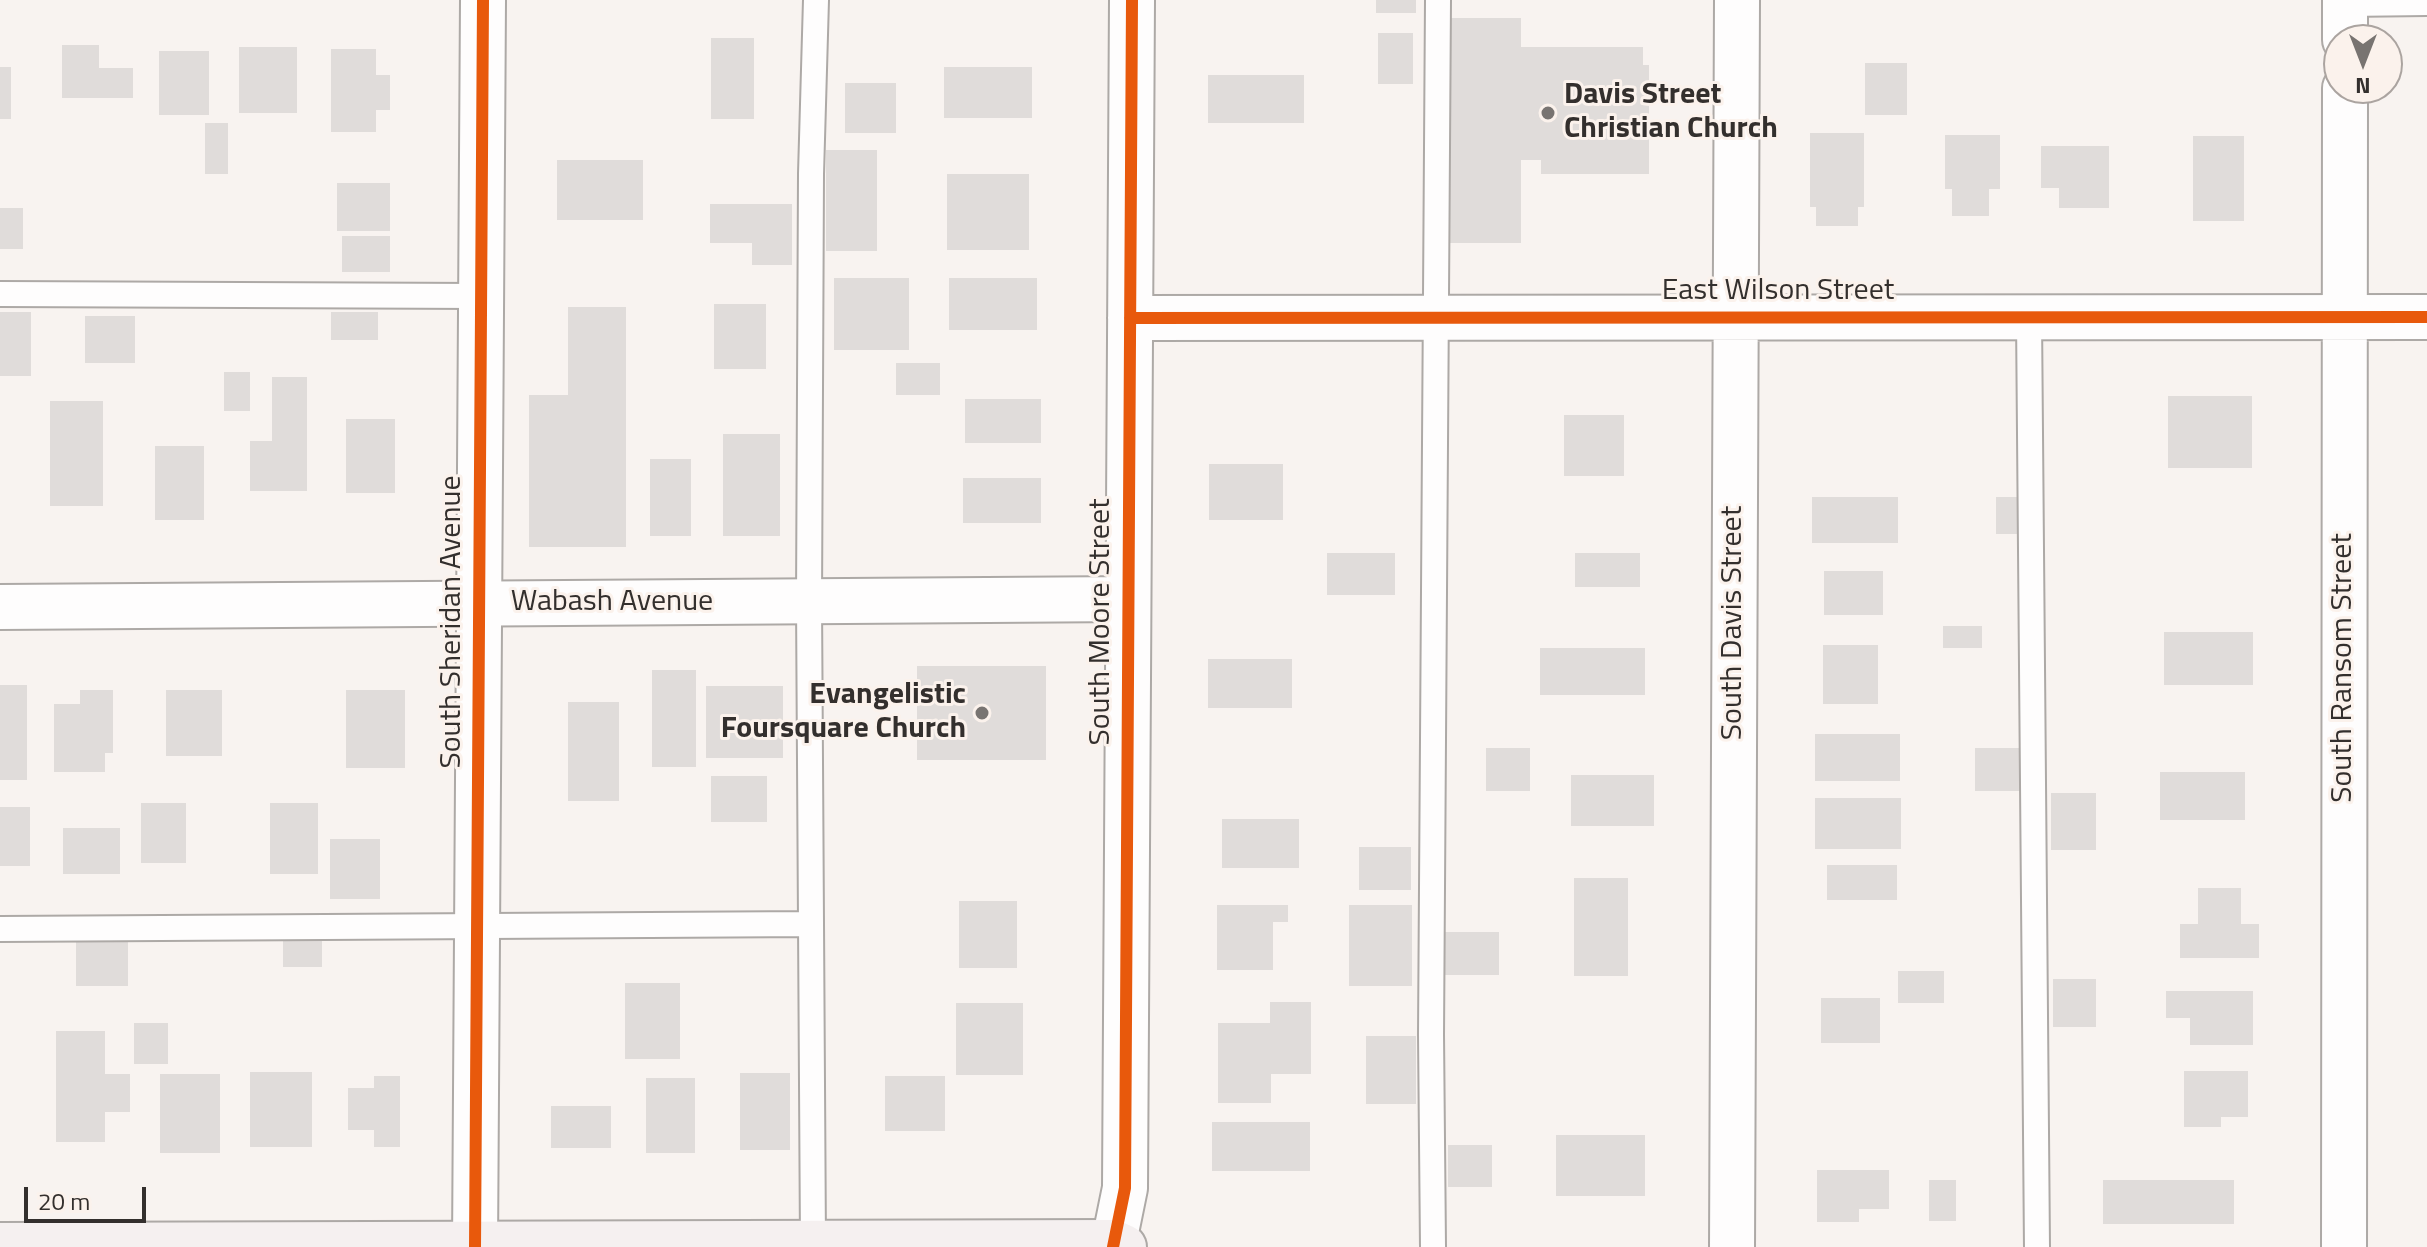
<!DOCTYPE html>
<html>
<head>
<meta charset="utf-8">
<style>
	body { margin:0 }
	#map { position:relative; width:2427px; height:1247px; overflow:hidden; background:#f8f3f0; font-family:"Titillium Web",sans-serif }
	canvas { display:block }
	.north { position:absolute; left:2323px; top:24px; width:80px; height:80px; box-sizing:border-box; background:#fbf2ec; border:2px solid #aba4a0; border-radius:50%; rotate:180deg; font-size:22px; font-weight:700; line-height:32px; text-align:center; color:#332f2d }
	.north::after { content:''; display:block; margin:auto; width:28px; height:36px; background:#787471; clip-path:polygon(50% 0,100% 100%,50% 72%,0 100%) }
	.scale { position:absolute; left:24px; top:1187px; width:122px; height:36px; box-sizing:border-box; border:4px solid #332f2d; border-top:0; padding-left:10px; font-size:24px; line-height:28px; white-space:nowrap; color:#332f2d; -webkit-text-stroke:6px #fbf2ec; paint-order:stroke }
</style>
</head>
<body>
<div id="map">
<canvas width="2427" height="1247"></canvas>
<div class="north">N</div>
<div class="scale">20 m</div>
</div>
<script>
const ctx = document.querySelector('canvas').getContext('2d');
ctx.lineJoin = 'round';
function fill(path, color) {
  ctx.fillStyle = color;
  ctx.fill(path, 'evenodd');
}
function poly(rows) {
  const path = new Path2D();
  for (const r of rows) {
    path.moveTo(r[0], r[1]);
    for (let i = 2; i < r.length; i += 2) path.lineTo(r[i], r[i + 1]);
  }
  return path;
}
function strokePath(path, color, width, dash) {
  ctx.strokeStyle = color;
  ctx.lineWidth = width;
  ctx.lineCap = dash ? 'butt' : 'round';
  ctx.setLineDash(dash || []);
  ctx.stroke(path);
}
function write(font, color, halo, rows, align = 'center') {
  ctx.font = font + ' "Titillium Web",sans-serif';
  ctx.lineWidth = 6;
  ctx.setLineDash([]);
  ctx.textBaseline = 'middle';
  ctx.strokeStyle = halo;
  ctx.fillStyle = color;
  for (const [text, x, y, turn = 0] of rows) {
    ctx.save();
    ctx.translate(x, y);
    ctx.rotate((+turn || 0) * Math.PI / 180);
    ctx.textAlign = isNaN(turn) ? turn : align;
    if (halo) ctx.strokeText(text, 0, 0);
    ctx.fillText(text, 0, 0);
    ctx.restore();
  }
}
fill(poly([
	[1376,0,1416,0,1416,13,1376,13],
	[1446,18,1521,18,1521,47,1643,47,1643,65,1649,65,1649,174,1541,174,1541,160,1521,160,1521,243,1446,243],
	[1378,33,1413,33,1413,84,1378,84],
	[711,38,754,38,754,119,711,119],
	[62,45,99,45,99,68,133,68,133,98,62,98],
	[239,47,297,47,297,113,239,113],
	[331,49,376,49,376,75,390,75,390,110,376,110,376,132,331,132],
	[159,51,209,51,209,115,159,115],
	[1865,63,1907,63,1907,115,1865,115],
	[0,67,11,67,11,119,0,119],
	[944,67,1032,67,1032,118,944,118],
	[1208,75,1304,75,1304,123,1208,123],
	[845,83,896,83,896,133,845,133],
	[205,123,228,123,228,174,205,174],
	[1810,133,1864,133,1864,207,1858,207,1858,226,1816,226,1816,207,1810,207],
	[1945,135,2000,135,2000,189,1989,189,1989,216,1952,216,1952,189,1945,189],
	[2193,136,2244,136,2244,221,2193,221],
	[2041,146,2109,146,2109,208,2059,208,2059,188,2041,188],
	[826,150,877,150,877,251,826,251],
	[557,160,643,160,643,220,557,220],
	[947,174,1029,174,1029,250,947,250],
	[337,183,390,183,390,231,337,231],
	[710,204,792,204,792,265,752,265,752,243,710,243],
	[0,208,23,208,23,249,0,249],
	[342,236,390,236,390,272,342,272],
	[834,278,909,278,909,350,834,350],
	[949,278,1037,278,1037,330,949,330],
	[714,304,766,304,766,369,714,369],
	[568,307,626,307,626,547,529,547,529,395,568,395],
	[0,312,31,312,31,376,0,376],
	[331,312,378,312,378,340,331,340],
	[85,316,135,316,135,363,85,363],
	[896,363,940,363,940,395,896,395],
	[224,372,250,372,250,411,224,411],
	[272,377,307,377,307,491,250,491,250,441,272,441],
	[2168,396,2252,396,2252,468,2168,468],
	[965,399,1041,399,1041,443,965,443],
	[50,401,103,401,103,506,50,506],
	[1564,415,1624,415,1624,476,1564,476],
	[346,419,395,419,395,493,346,493],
	[723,434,780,434,780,536,723,536],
	[155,446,204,446,204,520,155,520],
	[650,459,691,459,691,536,650,536],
	[1209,464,1283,464,1283,520,1209,520],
	[963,478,1041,478,1041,523,963,523],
	[1812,497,1898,497,1898,543,1812,543],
	[1996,497,2022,497,2022,534,1996,534],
	[1327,553,1395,553,1395,595,1327,595],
	[1575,553,1640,553,1640,587,1575,587],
	[1824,571,1883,571,1883,615,1824,615],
	[1943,626,1982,626,1982,648,1943,648],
	[2164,632,2253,632,2253,685,2164,685],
	[1823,645,1878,645,1878,704,1823,704],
	[1540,648,1645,648,1645,695,1540,695],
	[1208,659,1292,659,1292,708,1208,708],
	[917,666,1046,666,1046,760,917,760],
	[652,670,696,670,696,767,652,767],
	[0,685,27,685,27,780,0,780],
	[706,686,783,686,783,758,706,758],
	[80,690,113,690,113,753,105,753,105,772,54,772,54,704,80,704],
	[166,690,222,690,222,756,166,756],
	[346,690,405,690,405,768,346,768],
	[568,702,619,702,619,801,568,801],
	[1815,734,1900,734,1900,781,1815,781],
	[1486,748,1530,748,1530,791,1486,791],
	[1975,748,2023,748,2023,791,1975,791],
	[2160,772,2245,772,2245,820,2160,820],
	[1571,775,1654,775,1654,826,1571,826],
	[711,776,767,776,767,822,711,822],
	[2051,793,2096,793,2096,850,2051,850],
	[1815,798,1901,798,1901,849,1815,849],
	[141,803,186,803,186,863,141,863],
	[270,803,318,803,318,874,270,874],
	[0,807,30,807,30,866,0,866],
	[1222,819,1299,819,1299,868,1222,868],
	[63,828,120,828,120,874,63,874],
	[330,839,380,839,380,899,330,899],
	[1359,847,1411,847,1411,890,1359,890],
	[1827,865,1897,865,1897,900,1827,900],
	[1574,878,1628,878,1628,976,1574,976],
	[2198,888,2241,888,2241,924,2259,924,2259,958,2180,958,2180,924,2198,924],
	[959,901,1017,901,1017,968,959,968],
	[1217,905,1288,905,1288,922,1273,922,1273,970,1217,970],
	[1349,905,1412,905,1412,986,1349,986],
	[1444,932,1499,932,1499,975,1444,975],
	[283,936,322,936,322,967,283,967],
	[76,939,128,939,128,986,76,986],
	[1898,971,1944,971,1944,1003,1898,1003],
	[2053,979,2096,979,2096,1027,2053,1027],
	[625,983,680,983,680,1059,625,1059],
	[2166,991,2253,991,2253,1045,2190,1045,2190,1018,2166,1018],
	[1821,998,1880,998,1880,1043,1821,1043],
	[1270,1002,1311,1002,1311,1074,1271,1074,1271,1103,1218,1103,1218,1023,1270,1023],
	[956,1003,1023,1003,1023,1075,956,1075],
	[134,1023,168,1023,168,1064,134,1064],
	[56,1031,105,1031,105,1074,130,1074,130,1112,105,1112,105,1142,56,1142],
	[1366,1036,1416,1036,1416,1104,1366,1104],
	[2184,1071,2248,1071,2248,1117,2221,1117,2221,1127,2184,1127],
	[250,1072,312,1072,312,1147,250,1147],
	[740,1073,790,1073,790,1150,740,1150],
	[160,1074,220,1074,220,1153,160,1153],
	[374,1076,400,1076,400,1147,374,1147,374,1130,348,1130,348,1088,374,1088],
	[885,1076,945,1076,945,1131,885,1131],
	[646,1078,695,1078,695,1153,646,1153],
	[551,1106,611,1106,611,1148,551,1148],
	[1212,1122,1310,1122,1310,1171,1212,1171],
	[1556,1135,1645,1135,1645,1196,1556,1196],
	[1448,1145,1492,1145,1492,1187,1448,1187],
	[1817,1170,1889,1170,1889,1209,1859,1209,1859,1222,1817,1222],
	[1929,1180,1956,1180,1956,1221,1929,1221],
	[2103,1180,2234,1180,2234,1224,2103,1224]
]), '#e0dcda');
const service = poly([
	[2345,4,2427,3],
	[0,294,481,296],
	[2029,317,2037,1247],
	[0,929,811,924],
	[813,1244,809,601,811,174,816,0],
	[1433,1247,1431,1034,1438,0]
]);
const minor = poly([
	[2345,40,2345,0],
	[1130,318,2427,317],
	[0,607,1128,599],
	[1113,1247,1125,1188,1132,0],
	[1732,1247,1737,0],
	[2344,1247,2345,88]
]);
const tertiary = poly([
	[475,1247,483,0]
]);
const secondary = poly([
	[0,1245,1113,1242,1124,1247]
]);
strokePath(service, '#ada9a6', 28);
strokePath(minor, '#ada9a6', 48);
strokePath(tertiary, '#ada9a6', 48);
strokePath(secondary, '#ada9a6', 48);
strokePath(service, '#fefdfd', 24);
strokePath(minor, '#fefdfd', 44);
strokePath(tertiary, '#fefdfd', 44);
strokePath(secondary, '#f5f0f0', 44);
strokePath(poly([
	[1130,318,2427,317],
	[475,1247,483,0],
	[1113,1247,1125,1188,1132,0]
]), '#e8590c', 12);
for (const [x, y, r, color] of [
	[1548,113,8,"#787471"],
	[982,713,8,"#787471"]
]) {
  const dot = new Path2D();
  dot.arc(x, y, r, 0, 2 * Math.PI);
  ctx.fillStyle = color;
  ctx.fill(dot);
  strokePath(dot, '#fbf2ec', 3);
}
write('bold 30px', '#332f2d', '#fbf2ec', [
	["Davis Street",1564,96],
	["Christian Church",1564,130],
	["Evangelistic",966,696,"right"],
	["Foursquare Church",966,730,"right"]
], 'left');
write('30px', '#332f2d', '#fbf2ec', [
	["East Wilson Street",1778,292],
	["Wabash Avenue",612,603],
	["South Sheridan Avenue",453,622,-90],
	["South Moore Street",1102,622,-90],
	["South Davis Street",1734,623,-90],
	["South Ransom Street",2344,668,-90]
]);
</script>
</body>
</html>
